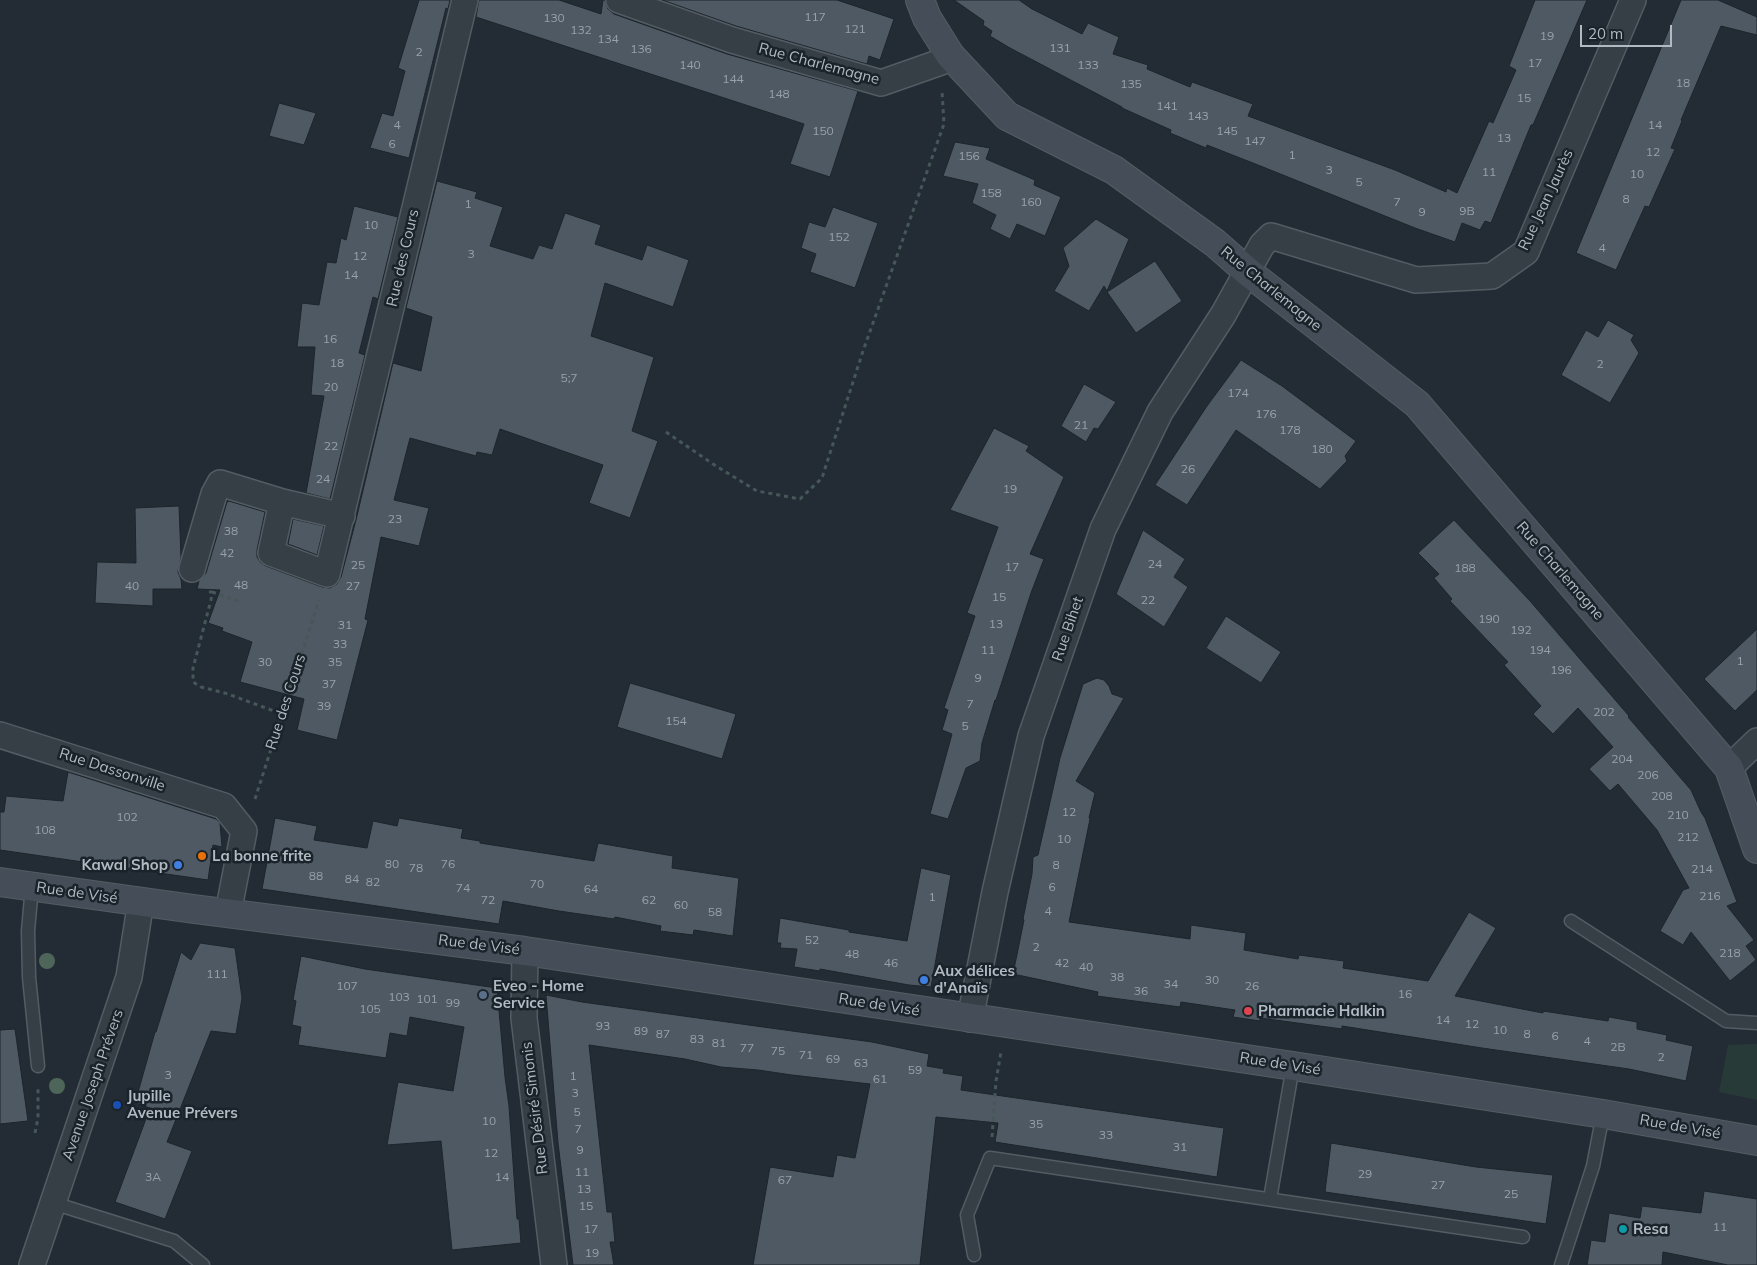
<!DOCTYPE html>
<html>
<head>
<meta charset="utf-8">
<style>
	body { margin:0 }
	#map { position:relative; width:1757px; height:1265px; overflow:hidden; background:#232c35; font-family:Mulish,sans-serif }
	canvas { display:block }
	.scale { position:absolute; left:1580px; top:25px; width:92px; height:22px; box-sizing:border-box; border:2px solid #b1b9c2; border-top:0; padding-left:6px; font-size:15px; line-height:18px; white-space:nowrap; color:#b1b9c2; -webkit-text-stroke:4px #1b232a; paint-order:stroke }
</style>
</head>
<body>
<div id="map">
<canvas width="1757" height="1265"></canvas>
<div class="scale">20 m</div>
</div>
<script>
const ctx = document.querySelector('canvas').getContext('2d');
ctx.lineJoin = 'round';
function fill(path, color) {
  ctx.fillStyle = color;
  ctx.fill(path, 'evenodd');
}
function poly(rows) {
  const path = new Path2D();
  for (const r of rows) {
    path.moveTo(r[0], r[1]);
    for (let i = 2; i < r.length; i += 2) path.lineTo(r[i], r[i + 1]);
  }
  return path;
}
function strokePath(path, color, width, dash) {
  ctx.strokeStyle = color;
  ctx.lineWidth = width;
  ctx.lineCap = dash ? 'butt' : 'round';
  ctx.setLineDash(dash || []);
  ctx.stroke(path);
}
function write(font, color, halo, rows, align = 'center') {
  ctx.font = font + ' Mulish,sans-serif';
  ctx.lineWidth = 5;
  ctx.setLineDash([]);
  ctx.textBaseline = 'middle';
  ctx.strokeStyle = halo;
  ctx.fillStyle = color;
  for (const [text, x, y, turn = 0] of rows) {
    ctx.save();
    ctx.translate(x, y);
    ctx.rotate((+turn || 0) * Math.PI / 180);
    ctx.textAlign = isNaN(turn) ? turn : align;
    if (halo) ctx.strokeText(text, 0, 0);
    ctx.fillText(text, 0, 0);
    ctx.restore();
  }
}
fill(poly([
	[1757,1044,1757,1100,1719,1092,1728,1045]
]), '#283a38');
const building = poly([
	[419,0,450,0,448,9,446,8,409,158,370,148,382,113,393,116,405,71,398,68,419,0],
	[479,0,559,0,601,14,603,0,605,0,608,9,614,14,727,54,858,91,830,177,790,164,804,124,476,17,479,0],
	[662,0,837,0,894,19,880,60,869,56,867,64,736,26,662,0],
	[954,0,1019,0,1032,9,1082,34,1088,23,1119,37,1113,54,1148,65,1147,69,1190,87,1192,82,1253,104,1248,116,1395,170,1446,192,1447,188,1457,193,1489,121,1493,123,1516,70,1509,66,1535,0,1587,0,1533,125,1531,125,1491,223,1485,221,1480,230,1462,223,1455,242,1415,228,1263,167,1207,145,1206,148,1170,133,1171,130,1122,108,1122,107,1010,48,990,36,992,31,983,25,984,21,954,0],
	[1681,0,1718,0,1757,17,1757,35,1721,26,1681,120,1682,121,1671,148,1675,149,1649,207,1645,206,1616,270,1576,253,1681,0],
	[279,103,316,113,304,145,269,136,279,103],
	[955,142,990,148,986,159,1035,180,1034,185,1061,197,1045,236,1017,224,1010,239,990,229,996,215,972,203,978,184,943,176,955,142],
	[437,181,477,192,475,198,503,207,490,246,533,259,539,245,552,249,565,213,601,225,595,244,642,260,647,245,689,260,673,307,605,283,591,336,654,357,632,431,658,441,630,518,589,503,603,465,500,429,492,455,477,452,476,456,410,438,394,500,429,508,419,546,381,537,365,619,368,620,337,740,297,730,304,699,240,682,252,642,222,631,223,628,208,623,220,590,197,589,199,581,206,573,227,502,229,501,265,512,257,550,257,557,261,563,266,566,322,587,330,588,337,584,341,577,356,520,393,363,421,371,432,317,406,308,437,181],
	[354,206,398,217,378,299,373,297,359,353,365,355,330,499,306,493,324,396,311,395,315,347,297,347,302,303,319,305,327,262,336,263,341,238,346,240,354,206],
	[833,207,878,223,855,288,810,272,816,254,801,248,809,222,825,227,833,207],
	[1096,219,1129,239,1107,291,1104,286,1089,311,1054,291,1069,266,1063,248,1096,219],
	[1155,261,1182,301,1136,333,1107,292,1155,261],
	[1608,320,1634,335,1631,340,1639,353,1610,403,1561,375,1586,330,1598,337,1608,320],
	[1241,360,1282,386,1356,441,1345,456,1347,461,1320,489,1236,430,1187,505,1155,485,1207,406,1241,360],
	[1084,384,1116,402,1098,429,1094,428,1086,442,1061,426,1084,384],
	[994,428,1029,446,1026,451,1064,477,1030,554,1044,559,1031,593,996,700,995,700,982,743,980,761,966,768,948,819,930,814,952,734,942,730,948,710,944,708,975,616,967,613,998,527,950,510,994,428],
	[179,506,181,557,178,572,181,579,182,589,153,589,153,606,95,603,97,562,136,563,135,508,179,506],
	[293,519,324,526,317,555,288,544,293,519],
	[1454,520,1530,601,1629,716,1628,717,1691,790,1701,812,1705,818,1737,902,1727,906,1754,940,1746,946,1756,960,1730,981,1691,932,1683,945,1660,931,1683,890,1689,888,1657,830,1618,784,1610,791,1589,769,1613,747,1578,708,1553,734,1533,714,1541,706,1504,665,1508,662,1450,601,1452,599,1434,578,1439,574,1418,553,1454,520],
	[1143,530,1185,559,1174,577,1188,587,1164,627,1116,594,1143,530],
	[1226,616,1281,652,1261,683,1206,648,1226,616],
	[1757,629,1757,690,1735,711,1704,679,1757,629],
	[1097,678,1104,680,1109,686,1112,694,1124,698,1076,781,1095,793,1089,818,1090,819,1069,922,1190,939,1191,925,1246,933,1244,950,1298,959,1299,955,1344,961,1343,968,1428,981,1469,912,1496,928,1455,996,1543,1013,1543,1011,1608,1021,1609,1017,1637,1022,1637,1029,1667,1035,1666,1040,1693,1046,1686,1081,1629,1069,1482,1048,1342,1026,1342,1029,1260,1018,1260,1021,1233,1017,1235,1010,1181,1002,1180,1007,1097,996,1098,992,1013,974,1024,920,1023,919,1032,874,1033,857,1038,855,1060,758,1083,684,1097,678],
	[630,683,736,714,722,759,617,727,630,683],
	[68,772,216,819,220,823,222,847,213,845,208,880,0,850,0,812,4,812,6,796,63,801,68,772],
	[275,818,317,826,314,840,367,848,373,821,397,826,399,818,463,829,461,838,480,841,480,843,594,861,598,843,673,856,672,868,739,878,733,936,694,930,693,935,660,931,661,926,615,917,614,919,559,911,503,901,499,924,262,889,275,818],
	[921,868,951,875,931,987,909,985,820,969,820,971,794,967,797,949,780,948,781,943,777,943,780,918,849,930,849,932,907,941,921,868],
	[200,943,235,948,242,998,236,1034,211,1031,167,1142,192,1151,165,1219,115,1202,150,1108,135,1103,155,1032,156,1032,181,952,191,960,200,943],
	[301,956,365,969,497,988,505,1077,509,1106,517,1219,519,1219,521,1243,452,1250,441,1141,387,1145,398,1082,453,1091,464,1027,410,1017,407,1036,390,1033,386,1058,298,1045,301,1027,292,1025,296,1001,293,1000,301,956],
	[546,995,582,1002,872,1042,929,1054,927,1066,944,1069,943,1073,963,1076,961,1090,1224,1128,1217,1177,995,1142,998,1123,936,1117,920,1265,753,1265,770,1167,833,1177,837,1155,855,1158,870,1084,792,1075,758,1070,721,1067,685,1059,589,1045,607,1212,612,1212,615,1242,610,1242,614,1265,573,1265,558,1143,546,995],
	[15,1029,28,1121,0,1124,0,1030,15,1029],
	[1331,1143,1476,1167,1553,1175,1546,1224,1325,1192,1331,1143],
	[1704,1191,1757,1199,1757,1265,1728,1265,1663,1252,1662,1265,1587,1265,1591,1240,1605,1242,1609,1213,1640,1218,1642,1206,1701,1213,1704,1191]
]);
fill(building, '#4e5963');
strokePath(building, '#1d252c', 1);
const lane = poly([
	[32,886,28,931,29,977,38,1066],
	[1571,921,1726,1021,1757,1023],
	[1270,1199,1293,1066],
	[53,1203,174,1241,203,1265],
	[974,1255,967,1215,990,1158,1523,1237],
	[1561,1265,1593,1166,1603,1114]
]);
const street = poly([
	[619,0,732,40,881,83,941,62,950,55],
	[282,502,271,553,327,574,465,0],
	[192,569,214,494,220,483,282,502,342,516],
	[0,735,224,806,244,831,228,913],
	[1729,768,1757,741],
	[525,951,524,1018,554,1265],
	[970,1019,995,892,1031,736,1103,529,1160,412,1223,315,1262,245,1271,236,1416,280,1492,276,1526,252,1633,0],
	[32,1265,129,977,141,901]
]);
const secondary = poly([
	[920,0,927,18,950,55,1007,116,1114,170,1215,243,1248,272,1417,404,1729,768,1757,849],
	[0,882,194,909,525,951,1293,1066,1603,1114,1757,1141]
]);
strokePath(lane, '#545c63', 15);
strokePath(street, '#545c63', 28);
strokePath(secondary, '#545c63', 30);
strokePath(poly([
	[666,432,716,466,757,491,800,499,822,478,863,351,944,124,942,91],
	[209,592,212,592,211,600,193,668,193,682,201,687,228,694,282,714],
	[212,592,242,602],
	[255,799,319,600],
	[35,1133,38,1118,38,1087],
	[992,1137,996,1081,1001,1052]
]), '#465757', 3, [4, 4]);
strokePath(lane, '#363e46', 12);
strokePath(street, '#363e46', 25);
strokePath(secondary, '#454e58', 28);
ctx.fillStyle = '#4e6659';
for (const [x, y] of [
	[47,961],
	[57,1086]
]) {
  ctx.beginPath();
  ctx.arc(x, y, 8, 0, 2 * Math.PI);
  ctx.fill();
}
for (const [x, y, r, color] of [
	[202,856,5,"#e8710a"],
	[178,865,5,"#3f7fe0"],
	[924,980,5,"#3f7fe0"],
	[483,995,5,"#5c6f8a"],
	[1248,1011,5,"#e0444e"],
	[117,1105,5,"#1a4fb4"],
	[1623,1229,5,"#0f9aa8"]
]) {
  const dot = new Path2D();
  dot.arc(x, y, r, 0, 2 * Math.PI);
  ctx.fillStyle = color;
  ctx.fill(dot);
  strokePath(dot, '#1b232a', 2);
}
write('12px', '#98a1aa', null, [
	["117",815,17],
	["130",554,18],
	["121",855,29],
	["132",581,30],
	["19",1547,36],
	["134",608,39],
	["131",1060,48],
	["136",641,49],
	["2",419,52],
	["17",1535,63],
	["140",690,65],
	["133",1088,65],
	["144",733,79],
	["18",1683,83],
	["135",1131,84],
	["148",779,94],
	["15",1524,98],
	["141",1167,106],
	["143",1198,116],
	["4",397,125],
	["14",1655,125],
	["150",823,131],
	["145",1227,131],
	["13",1504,138],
	["147",1255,141],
	["6",392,144],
	["12",1653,152],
	["1",1292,155],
	["156",969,156],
	["3",1329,170],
	["11",1489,172],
	["10",1637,174],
	["5",1359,182],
	["158",991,193],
	["8",1626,199],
	["160",1031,202],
	["7",1397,202],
	["1",468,204],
	["9B",1467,211],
	["9",1422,212],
	["10",371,225],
	["152",839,237],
	["4",1602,248],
	["3",471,254],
	["12",360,256],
	["14",351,275],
	["16",330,339],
	["18",337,363],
	["2",1600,364],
	["5;7",569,378],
	["20",331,387],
	["174",1238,393],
	["176",1266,414],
	["21",1081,425],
	["178",1290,430],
	["22",331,446],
	["180",1322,449],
	["26",1188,469],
	["24",323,479],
	["19",1010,489],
	["23",395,519],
	["38",231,531],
	["42",227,553],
	["24",1155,564],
	["25",358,565],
	["17",1012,567],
	["188",1465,568],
	["48",241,585],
	["40",132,586],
	["27",353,586],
	["15",999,597],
	["22",1148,600],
	["190",1489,619],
	["13",996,624],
	["31",345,625],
	["192",1521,630],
	["33",340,644],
	["11",988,650],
	["194",1540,650],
	["1",1740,661],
	["30",265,662],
	["35",335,662],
	["196",1561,670],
	["9",978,678],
	["37",329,684],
	["7",970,704],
	["39",324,706],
	["202",1604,712],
	["154",676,721],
	["5",965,726],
	["204",1622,759],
	["206",1648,775],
	["208",1662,796],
	["12",1069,812],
	["210",1678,815],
	["102",127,817],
	["108",45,830],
	["212",1688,837],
	["10",1064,839],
	["80",392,864],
	["76",448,864],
	["8",1056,865],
	["78",416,868],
	["214",1702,869],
	["88",316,876],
	["84",352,879],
	["82",373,882],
	["70",537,884],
	["6",1052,887],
	["74",463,888],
	["64",591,889],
	["216",1710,896],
	["1",932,897],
	["72",488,900],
	["62",649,900],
	["60",681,905],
	["4",1048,911],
	["58",715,912],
	["52",812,940],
	["2",1036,947],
	["218",1730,953],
	["48",852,954],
	["46",891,963],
	["42",1062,963],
	["40",1086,967],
	["111",217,974],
	["38",1117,977],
	["30",1212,980],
	["34",1171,984],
	["107",347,986],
	["26",1252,986],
	["36",1141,991],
	["16",1405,994],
	["103",399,997],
	["101",427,999],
	["99",453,1003],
	["105",370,1009],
	["14",1443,1020],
	["12",1472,1024],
	["93",603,1026],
	["10",1500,1030],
	["89",641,1031],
	["87",663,1034],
	["8",1527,1034],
	["6",1555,1036],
	["83",697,1039],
	["4",1587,1041],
	["81",719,1043],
	["2B",1618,1047],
	["77",747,1048],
	["75",778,1051],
	["71",806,1055],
	["2",1661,1057],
	["69",833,1059],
	["63",861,1063],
	["59",915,1070],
	["3",168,1075],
	["1",573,1076],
	["61",880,1079],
	["3",575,1093],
	["5",577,1112],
	["10",489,1121],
	["35",1036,1124],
	["7",578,1129],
	["33",1106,1135],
	["31",1180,1147],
	["9",580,1150],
	["12",491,1153],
	["11",582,1172],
	["29",1365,1174],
	["3A",153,1177],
	["14",502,1177],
	["67",785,1180],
	["27",1438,1185],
	["13",584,1189],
	["25",1511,1194],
	["15",586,1206],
	["11",1720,1227],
	["17",591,1229],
	["19",592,1253]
]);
write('15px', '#b1b9c2', '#1b232a', [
	["Rue Charlemagne",819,64,15],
	["Rue Jean Jaurès",1546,200,-65],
	["Rue des Cours",403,258,-77],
	["Rue Charlemagne",1271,289,39],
	["Rue Charlemagne",1560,571,49],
	["Rue Bihet",1068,629,-71],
	["Rue des Cours",286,702,-72],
	["Rue Dassonville",112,770,18],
	["Rue de Visé",77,893,8],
	["Rue de Visé",479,945,7],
	["Rue de Visé",879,1005,9],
	["Rue de Visé",1280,1064,9],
	["Avenue Joseph Prévers",93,1085,-71],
	["Rue Désiré Simonis",535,1108,-97],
	["Rue de Visé",1680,1127,10]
]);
write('bold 15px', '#b1b9c2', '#1b232a', [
	["La bonne frite",212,856],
	["Kawal Shop",168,865,"right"],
	["Aux délices",934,971],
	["d'Anaïs",934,988],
	["Eveo - Home",493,986],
	["Service",493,1003],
	["Pharmacie Halkin",1258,1011],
	["Jupille",127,1096],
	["Avenue Prévers",127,1113],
	["Resa",1633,1229]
], 'left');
</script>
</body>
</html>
